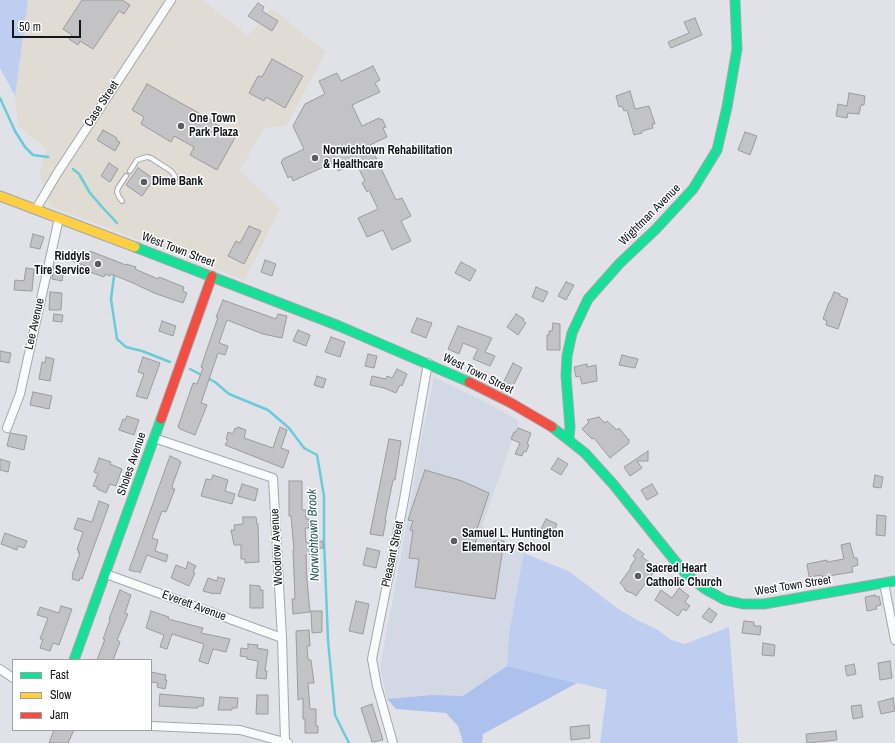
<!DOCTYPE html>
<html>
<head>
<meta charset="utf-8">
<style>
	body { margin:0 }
	#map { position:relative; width:895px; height:743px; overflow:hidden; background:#e0e2e8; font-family:"Archivo Narrow",sans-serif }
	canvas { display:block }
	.legend { position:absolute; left:12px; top:659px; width:140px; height:72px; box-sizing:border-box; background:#fff; border:1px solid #a1a1a3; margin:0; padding:5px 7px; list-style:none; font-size:12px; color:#131519 }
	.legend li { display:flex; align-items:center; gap:8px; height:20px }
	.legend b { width:20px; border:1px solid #a1a1a3 }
	.scale { position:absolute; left:12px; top:20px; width:69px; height:18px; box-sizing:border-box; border:2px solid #131519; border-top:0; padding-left:5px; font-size:12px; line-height:14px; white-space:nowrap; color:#131519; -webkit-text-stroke:3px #fff; paint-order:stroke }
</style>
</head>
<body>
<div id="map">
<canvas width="895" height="743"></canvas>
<ul class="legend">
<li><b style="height:5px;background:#16e098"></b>Fast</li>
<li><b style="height:5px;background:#ffcf43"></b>Slow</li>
<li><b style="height:5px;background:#f24e42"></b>Jam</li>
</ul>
<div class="scale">50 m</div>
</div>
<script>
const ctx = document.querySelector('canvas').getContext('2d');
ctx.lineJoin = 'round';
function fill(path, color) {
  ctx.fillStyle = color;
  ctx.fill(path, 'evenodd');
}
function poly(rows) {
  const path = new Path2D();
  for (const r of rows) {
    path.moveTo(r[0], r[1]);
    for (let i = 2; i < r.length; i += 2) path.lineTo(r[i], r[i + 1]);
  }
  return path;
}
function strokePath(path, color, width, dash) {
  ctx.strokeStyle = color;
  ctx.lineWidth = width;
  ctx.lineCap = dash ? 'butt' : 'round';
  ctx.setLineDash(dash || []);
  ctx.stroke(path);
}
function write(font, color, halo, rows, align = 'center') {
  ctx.font = font + ' "Archivo Narrow",sans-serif';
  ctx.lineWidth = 3;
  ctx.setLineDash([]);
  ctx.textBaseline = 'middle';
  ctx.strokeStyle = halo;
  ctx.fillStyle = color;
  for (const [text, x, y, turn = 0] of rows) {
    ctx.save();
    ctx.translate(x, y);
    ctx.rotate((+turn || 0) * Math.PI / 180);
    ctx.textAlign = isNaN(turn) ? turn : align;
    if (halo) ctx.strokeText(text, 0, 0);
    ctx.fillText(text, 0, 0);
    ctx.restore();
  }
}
fill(poly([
	[28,0,202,0,248,36,271,8,326,52,286,126,264,128,240,170,280,209,245,280,50,206,39,173,47,149,18,126,15,96]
]), '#e0dbd3');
fill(poly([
	[434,377,491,405,519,421,482,526,524,553,509,633,507,666,463,696,432,695,387,699,380,667,406,528,419,451]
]), '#d3d8e5');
fill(poly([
	[0,0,28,0,15,96,0,68],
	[524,553,570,572,617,608,637,620,658,630,671,640,685,644,729,627,738,743,600,743,607,690,507,666,509,633]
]), '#becef1');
fill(poly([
	[507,666,577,683,483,734,482,743,463,743,458,726,446,713,396,709,387,699,432,695,463,696]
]), '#adc1ed');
strokePath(poly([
	[0,98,15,131,25,147,33,155,48,157],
	[73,169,79,174,90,193,103,208,117,223],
	[114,276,111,299,117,339,126,347,142,351,170,362],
	[190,369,215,382,229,394,268,410,289,428,304,448,317,455,324,496,324,541,328,640,335,715,349,743]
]), '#69ccd8', 2.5);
const building = poly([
	[82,0,122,0,130,5,124,14,119,11,93,49,80,41,78,45,69,39,72,35,63,29,82,0],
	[258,3,264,7,262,11,278,21,272,31,248,16,258,3],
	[695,18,702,35,671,48,668,42,689,33,684,22,695,18],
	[272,59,303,76,285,108,266,97,264,101,249,93,258,76,262,77,272,59],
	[373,66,380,80,375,83,380,92,352,105,362,126,379,118,380,120,382,119,386,127,383,128,387,137,370,145,396,200,402,198,411,216,401,221,411,241,392,250,383,230,367,237,358,218,378,209,369,190,367,192,362,183,365,181,356,163,338,171,334,162,293,181,291,176,288,178,281,162,283,160,283,159,304,149,293,126,305,104,325,94,319,81,337,73,341,81,373,66],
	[147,84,211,120,211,122,237,134,217,170,190,155,194,147,174,136,171,142,141,124,144,117,132,110,147,84],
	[630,91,635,109,649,106,655,124,652,124,653,128,642,131,642,133,634,135,627,110,624,111,622,106,619,107,616,96,630,91],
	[849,93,865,96,864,105,861,105,859,114,848,113,847,118,836,116,838,104,847,106,849,93],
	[103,130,117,138,116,140,120,142,115,151,97,140,103,130],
	[745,132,757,136,750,155,738,150,745,132],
	[109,163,118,169,110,182,101,176,109,163],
	[138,168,154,179,142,196,126,185,138,168],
	[249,226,261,231,244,264,228,256,236,241,240,243,249,226],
	[33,234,44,237,40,249,30,247,33,234],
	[73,250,88,255,90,251,126,265,126,264,136,267,135,269,158,279,159,277,184,287,183,291,187,293,183,303,154,293,133,283,111,274,110,276,105,274,104,277,87,271,88,267,69,260,73,250],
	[265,260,276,264,272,276,261,272,265,260],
	[461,262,476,270,470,281,455,273,461,262],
	[54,266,64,268,62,281,52,279,54,266],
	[26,268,34,269,32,291,14,290,15,280,24,281,26,268],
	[566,282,574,285,566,300,558,296,566,282],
	[536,287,548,292,543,302,532,297,536,287],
	[50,292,62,293,61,310,49,310,50,292],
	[834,292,840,294,840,296,848,299,838,329,826,325,827,321,823,319,829,302,830,302,834,292],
	[223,300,276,319,278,314,287,316,282,338,263,334,227,320,219,343,228,346,225,355,218,353,201,403,207,405,195,435,180,429,180,428,178,427,193,383,197,384,203,368,201,367,218,317,216,317,223,300],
	[54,314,63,315,62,322,53,321,54,314],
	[516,314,524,319,523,320,526,323,518,335,507,327,516,314],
	[417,318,432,323,426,338,411,332,417,318],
	[162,321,176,326,173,336,159,331,162,321],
	[553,323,560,324,560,350,547,350,547,335,549,335,549,331,552,331,553,323],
	[458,326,492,338,485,352,495,356,490,366,473,359,478,349,463,343,459,354,448,349,458,326],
	[298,330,310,335,306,346,293,341,298,330],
	[331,337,345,342,340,357,325,352,331,337],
	[0,351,11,353,9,363,0,361,0,351],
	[368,354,377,356,374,368,365,366,368,354],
	[622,355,638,359,635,368,619,365,622,355],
	[46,357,54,359,50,381,39,379,42,362,45,363,46,357],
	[143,357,160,363,147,399,136,396,144,374,138,372,143,357],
	[513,363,522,368,512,388,503,383,513,363],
	[587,364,587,367,596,365,597,381,582,384,580,376,576,377,574,367,587,364],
	[397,369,407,374,402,386,400,385,396,393,384,388,370,385,372,376,386,379,387,376,392,378,397,369],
	[317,376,326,379,323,388,314,385,317,376],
	[33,392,52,396,49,409,30,405,33,392],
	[127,416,139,420,134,435,119,430,123,419,125,420,127,416],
	[599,417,605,423,607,421,617,430,619,428,629,440,629,443,610,458,594,438,592,439,582,429,589,422,587,420,599,417],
	[238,427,246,430,244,438,273,448,280,427,287,430,281,448,289,451,283,468,225,445,228,440,226,439,228,432,233,434,235,428,237,429,238,427],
	[518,428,531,433,527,444,529,445,526,452,524,451,522,456,515,454,520,443,511,439,514,432,516,432,518,428],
	[10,433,27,436,24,450,7,446,10,433],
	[389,439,401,441,395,480,393,480,385,520,386,520,383,536,370,534,389,439],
	[648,451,648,461,637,461,642,468,630,476,624,467,648,451],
	[170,456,179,460,179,461,181,462,172,486,173,487,172,489,175,489,166,512,162,511,152,538,158,540,155,551,168,555,166,562,147,555,140,573,137,571,136,572,129,570,170,456],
	[99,458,111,462,110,464,122,469,116,486,110,484,106,493,97,489,97,487,93,486,98,474,94,472,99,458],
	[558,458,568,464,561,475,551,469,558,458],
	[0,459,10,462,8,472,0,470,0,459],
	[425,470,462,481,489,493,477,529,479,531,475,543,487,547,495,541,504,541,495,599,415,587,419,559,409,558,413,531,410,530,413,521,408,520,425,470],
	[213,475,228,480,225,491,235,494,232,504,201,496,206,479,211,480,213,475],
	[875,475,883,477,881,488,873,487,875,475],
	[289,481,302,481,302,510,306,510,306,519,309,519,309,528,305,528,306,543,323,541,323,548,310,549,310,555,306,555,307,580,310,612,293,614,292,599,295,599,293,550,294,550,291,516,289,516,289,481],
	[242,484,258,489,255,501,238,496,242,484],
	[652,484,658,494,647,500,641,490,652,484],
	[99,501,109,505,82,579,80,578,79,581,72,579,73,575,72,575,80,553,78,553,79,550,77,550,83,532,74,529,78,518,92,522,99,501],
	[877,515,886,516,885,536,876,535,877,515],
	[243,517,256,517,257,524,258,524,259,562,245,563,245,559,241,559,241,545,234,545,231,530,235,530,234,525,243,524,243,517],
	[546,519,557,524,553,534,541,529,546,519],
	[5,533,27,541,24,548,18,546,17,550,1,544,5,533],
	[850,543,853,554,854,558,857,558,858,565,852,567,853,572,822,577,822,575,809,577,807,564,827,560,827,562,844,559,841,545,850,543],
	[367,548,380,551,376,568,363,565,367,548],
	[638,549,644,554,642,557,657,568,636,596,632,593,626,591,623,586,620,583,631,568,630,567,636,558,633,556,638,549],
	[188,562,196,566,193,572,195,573,189,586,171,578,176,565,186,569,188,562],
	[218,577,225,579,220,594,215,593,214,594,203,591,208,578,217,581,218,577],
	[250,585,260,586,260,590,263,590,263,608,250,608,250,585],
	[679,588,689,596,685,602,690,606,686,611,683,609,678,616,655,600,661,590,672,598,679,588],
	[120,590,131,595,125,613,128,614,117,640,120,642,113,660,97,660,105,639,103,639,110,620,109,619,120,590],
	[875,595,875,597,879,596,881,605,876,606,877,609,867,611,865,597,875,595],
	[356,601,369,604,363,634,349,631,356,601],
	[61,606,72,609,59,645,53,643,50,651,40,648,43,639,40,639,48,618,37,615,40,607,59,613,61,606],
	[709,608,717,614,711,623,702,617,709,608],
	[151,611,169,617,168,619,203,628,201,633,230,639,226,652,213,649,208,664,199,661,204,644,172,634,167,649,160,647,164,635,146,628,151,611],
	[311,611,322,611,322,632,312,633,311,611],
	[744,621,754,622,754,626,761,626,760,635,742,633,744,621],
	[309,630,310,646,307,646,308,660,311,660,314,683,308,683,310,709,316,709,316,726,318,726,318,733,305,733,305,719,303,719,303,698,298,700,296,631,309,630],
	[763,643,775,645,774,656,762,655,763,643],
	[248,644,258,645,257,648,268,650,265,671,267,671,266,679,256,678,258,661,247,659,247,657,240,656,241,648,248,649,248,644],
	[890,661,892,678,880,680,878,663,890,661],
	[854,664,856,674,847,676,845,666,854,664],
	[151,672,166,675,165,680,167,680,165,689,157,687,158,683,151,682,151,672],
	[160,694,204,698,203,706,198,706,198,708,193,708,159,706,160,694],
	[257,695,268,695,268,714,256,714,257,695],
	[220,697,238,698,237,708,232,708,232,710,218,710,220,697],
	[893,698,895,711,881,714,878,702,893,698],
	[372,704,383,740,372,742,361,708,372,704],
	[861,705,863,717,853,719,851,706,861,705],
	[589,725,590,738,571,740,570,727,589,725],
	[54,730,74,730,68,743,49,743,54,730],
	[836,731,837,740,807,743,806,734,836,731]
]);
fill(building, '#c3c2c4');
strokePath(building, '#9c9b9d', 1);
const lane = poly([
	[130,171,137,160,147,157,151,158,171,171,175,176,175,179],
	[122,201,119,197,117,192,118,188,126,176]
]);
const street = poly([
	[36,209,58,172,171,0],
	[7,428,20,394,59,218],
	[154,438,273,478,282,638,285,741],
	[106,574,282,638],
	[884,583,895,640],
	[0,669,13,678],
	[151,726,240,730,288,743],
	[393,743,377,686,372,659,403,505,428,363]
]);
const fast = poly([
	[135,247,339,326,469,382],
	[552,427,585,453,613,484,684,572,705,589,725,600,743,604,764,604,895,581],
	[569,438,570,427,566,376,567,356,572,333,588,299,620,263,656,229,693,189,717,150,727,107,737,49,735,0],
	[74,660,161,419]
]);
const slow = poly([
	[0,196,135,247]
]);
const jam = poly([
	[469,382,511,403,552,427],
	[161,419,212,276]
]);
strokePath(lane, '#a5a7ab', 6);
strokePath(street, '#a5a7ab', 10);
strokePath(fast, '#a5a7ab', 11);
strokePath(slow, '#a5a7ab', 11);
strokePath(jam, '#a5a7ab', 11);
strokePath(poly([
	[483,536,487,534]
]), '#c2c3c5', 1.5, [3, 2]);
strokePath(lane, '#fafbfc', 4);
strokePath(street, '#fafbfc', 8);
strokePath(fast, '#16e098', 9);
strokePath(slow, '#ffcf43', 9);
strokePath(jam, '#f24e42', 9);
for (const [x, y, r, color] of [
	[181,126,4,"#5b5d61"],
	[315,158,4,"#5b5d61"],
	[144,182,4,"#5b5d61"],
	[98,264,4,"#5b5d61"],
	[454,541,4,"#5b5d61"],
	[638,576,4,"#5b5d61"]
]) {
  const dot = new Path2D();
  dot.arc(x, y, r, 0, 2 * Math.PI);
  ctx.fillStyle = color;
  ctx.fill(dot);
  strokePath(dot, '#fff', 1.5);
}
write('12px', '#131519', '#fff', [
	["Case Street",102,104,-57],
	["Wightman Avenue",650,215,-45],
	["West Town Street",178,250,21],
	["Lee Avenue",35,324,-77],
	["West Town Street",478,374,26],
	["Sholes Avenue",132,464,-71],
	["Woodrow Avenue",277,547,-93],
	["Pleasant Street",393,554,-78],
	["West Town Street",793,586,-9],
	["Everett Avenue",194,606,20]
]);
write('bold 12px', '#131519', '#fff', [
	["One Town",189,119],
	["Park Plaza",189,133],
	["Norwichtown Rehabilitation",323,151],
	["& Healthcare",323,165],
	["Dime Bank",152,182],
	["Riddyls",90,257,"right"],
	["Tire Service",90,271,"right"],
	["Samuel L. Huntington",462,534],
	["Elementary School",462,548],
	["Sacred Heart",646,569],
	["Catholic Church",646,583]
], 'left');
write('italic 13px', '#255c62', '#fff', [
	["Norwichtown Brook",314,535,-92]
]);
</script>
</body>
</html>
